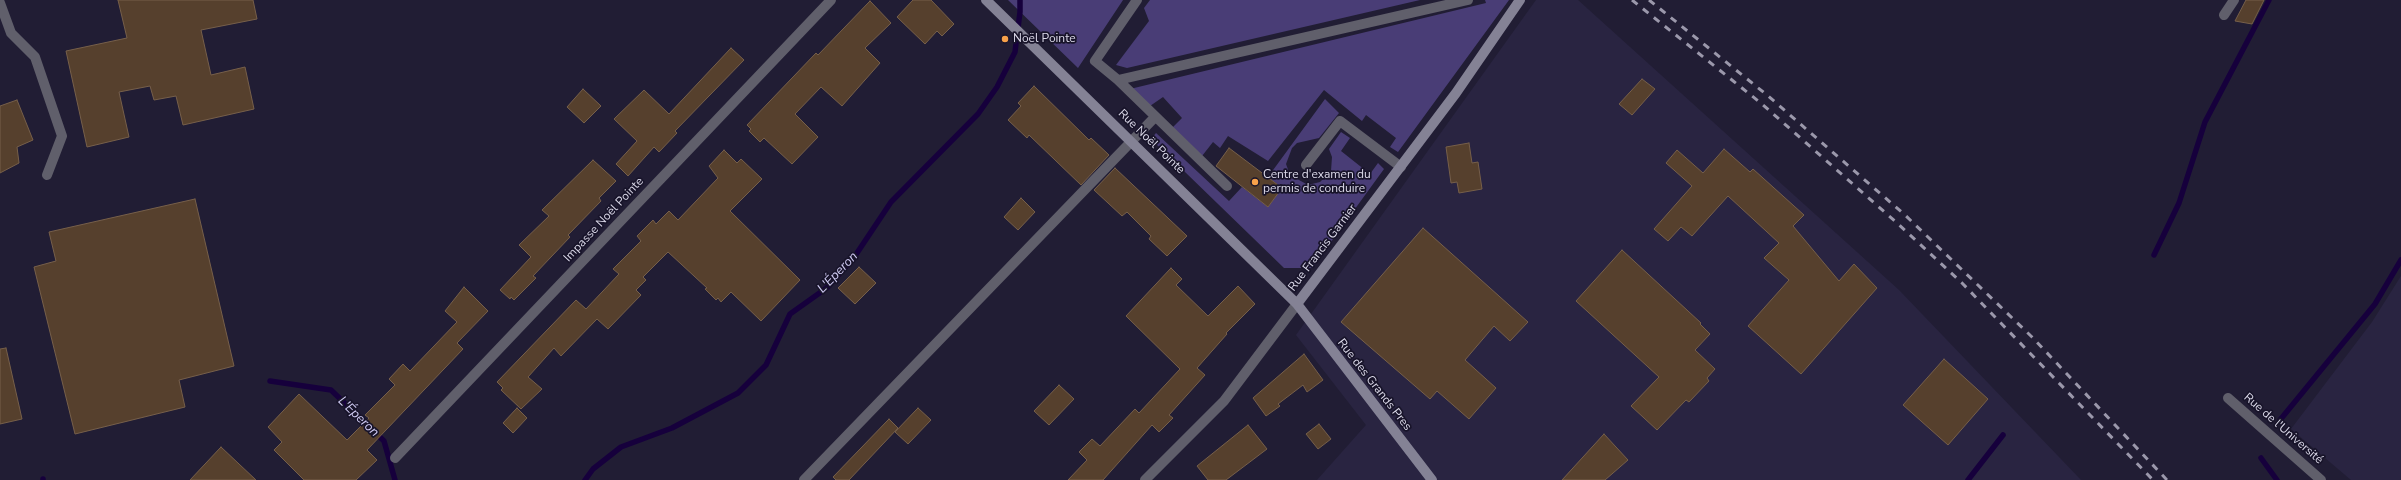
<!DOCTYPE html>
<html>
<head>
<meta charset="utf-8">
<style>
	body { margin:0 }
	canvas { display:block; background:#211d34 }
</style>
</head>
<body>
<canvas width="2401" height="480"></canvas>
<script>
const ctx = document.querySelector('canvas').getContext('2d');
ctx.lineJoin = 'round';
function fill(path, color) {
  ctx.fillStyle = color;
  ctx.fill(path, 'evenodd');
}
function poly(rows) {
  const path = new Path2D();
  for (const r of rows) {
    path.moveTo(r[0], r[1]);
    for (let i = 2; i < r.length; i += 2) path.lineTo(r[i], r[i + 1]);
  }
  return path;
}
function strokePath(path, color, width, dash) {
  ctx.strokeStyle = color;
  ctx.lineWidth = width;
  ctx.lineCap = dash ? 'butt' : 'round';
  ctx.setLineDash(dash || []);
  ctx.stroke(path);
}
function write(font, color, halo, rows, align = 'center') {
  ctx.font = font + ' "Nunito Sans",sans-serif';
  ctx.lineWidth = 3.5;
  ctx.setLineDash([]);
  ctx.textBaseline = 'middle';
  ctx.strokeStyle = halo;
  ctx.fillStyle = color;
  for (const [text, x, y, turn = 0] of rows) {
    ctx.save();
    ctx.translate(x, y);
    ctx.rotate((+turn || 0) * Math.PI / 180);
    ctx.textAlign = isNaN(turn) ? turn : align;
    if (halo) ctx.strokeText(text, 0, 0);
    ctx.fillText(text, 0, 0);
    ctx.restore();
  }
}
fill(poly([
	[1536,0,1578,0,1899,290,2081,480,1317,480,1366,425,1296,335],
	[2401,276,2401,480,2351,480,2291,429,2372,322]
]), '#292441');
fill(poly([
	[1008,0,1123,0,1078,68],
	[1150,0,1420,0,1127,68,1116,65,1149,21,1144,8],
	[1485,0,1509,0,1398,152,1390,147,1396,138,1366,115,1362,121,1324,90,1268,161,1228,136,1220,148,1213,142,1202,156,1172,128,1182,118,1163,97,1150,106,1130,89,1486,3],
	[1325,99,1339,113,1319,138,1297,143,1292,148,1286,164,1290,175,1308,185,1320,182,1331,171,1332,157,1329,149,1341,132,1350,138,1341,151,1370,174,1378,163,1384,169,1312,268,1284,268,1151,139,1156,133,1229,201,1242,187,1268,207,1282,188,1268,177]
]), '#493d76');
strokePath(poly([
	[2154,255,2179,203,2205,122,2269,0],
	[270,381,331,390,384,441,395,480],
	[2280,420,2375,304,2401,260],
	[2261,458,2277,480],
	[43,480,43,479],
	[585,480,593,469,621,447,672,428,738,393,766,365,790,314,828,287,855,256,891,202,978,114,997,87,1015,52,1020,12,1020,0],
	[1968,480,2003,435]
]), '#16003c', 5.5);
const building = poly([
	[118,0,253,0,257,19,201,30,211,75,245,67,254,109,183,125,176,96,154,100,150,86,119,92,129,137,87,147,66,51,127,38,118,0],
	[913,0,931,0,954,24,942,36,937,31,925,44,897,17,913,0],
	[2246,0,2264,0,2252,24,2235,21,2246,0],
	[870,1,891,23,865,48,880,63,842,106,821,87,795,114,818,137,792,164,764,138,760,142,749,131,751,129,747,125,816,53,818,55,870,1],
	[731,48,744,60,675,131,677,133,659,152,654,147,628,176,616,164,637,141,614,119,644,90,669,114,731,48],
	[1642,79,1655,89,1632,115,1619,104,1642,79],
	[1034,86,1089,140,1091,138,1109,155,1081,185,1029,135,1027,138,1008,120,1021,106,1018,103,1034,86],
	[583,89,601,106,584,123,567,107,583,89],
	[17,100,33,140,17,147,19,163,0,173,0,106,17,100],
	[1469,143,1472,163,1478,162,1482,189,1459,193,1457,182,1451,183,1446,147,1469,143],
	[1229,148,1282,188,1268,207,1216,166,1229,148],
	[1724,149,1750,172,1753,169,1804,215,1793,226,1839,281,1854,264,1877,288,1801,374,1748,326,1789,280,1764,258,1779,243,1728,196,1692,236,1681,227,1668,241,1654,229,1692,186,1666,163,1677,150,1703,173,1724,149],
	[724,150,737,163,741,159,762,179,730,211,800,280,761,321,731,292,721,302,718,298,716,300,705,289,707,288,668,252,643,277,646,280,636,290,641,295,608,329,597,319,561,356,554,348,528,377,542,389,521,409,501,390,503,388,497,382,576,300,586,309,619,274,613,269,641,241,637,236,653,220,656,224,669,211,678,220,718,178,709,166,724,150],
	[593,160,616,181,599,198,601,201,568,235,570,237,533,276,536,278,514,300,511,297,510,299,500,290,531,257,519,245,549,216,542,210,593,160],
	[1115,168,1187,236,1167,256,1149,239,1151,236,1127,212,1122,216,1094,190,1115,168],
	[1021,198,1035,212,1018,230,1004,217,1021,198],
	[195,199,234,366,179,380,185,407,75,434,34,267,56,261,49,232,195,199],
	[1423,228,1528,322,1510,341,1494,326,1465,360,1496,388,1469,419,1437,391,1430,399,1341,322,1423,228],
	[1622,250,1701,323,1700,324,1710,334,1695,350,1715,369,1707,378,1709,381,1689,402,1686,400,1657,430,1631,406,1659,377,1576,301,1622,250],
	[859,267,876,283,855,304,838,288,859,267],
	[1171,268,1182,279,1176,285,1208,316,1238,286,1255,304,1226,333,1227,334,1197,368,1205,375,1169,415,1173,418,1159,432,1152,425,1103,480,1068,480,1087,460,1079,452,1092,439,1100,446,1135,409,1139,413,1180,369,1126,316,1171,268],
	[464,287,488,311,457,343,463,349,367,450,377,460,356,480,304,480,274,450,282,442,268,427,299,394,347,440,369,418,365,415,395,385,389,379,403,364,410,371,457,322,445,311,464,287],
	[6,348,22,419,0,424,0,349,6,348],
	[1304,354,1323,380,1307,392,1303,385,1278,404,1280,406,1266,416,1253,398,1304,354],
	[1944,359,1988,399,1948,445,1903,405,1944,359],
	[1059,385,1074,399,1049,425,1034,411,1059,385],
	[517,408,527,418,513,433,503,423,517,408],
	[918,408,931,420,908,444,895,432,918,408],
	[889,419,898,428,849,480,836,480,833,477,889,419],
	[1319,424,1331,439,1318,449,1306,434,1319,424],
	[1248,425,1267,449,1226,480,1208,480,1197,466,1248,425],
	[1604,434,1628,460,1605,480,1562,480,1604,434],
	[221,447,256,480,190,480,221,447]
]);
fill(building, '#56402d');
strokePath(building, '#765f4a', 1);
strokePath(poly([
	[1137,0,1095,61,1118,80,1468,0],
	[0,3,11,33,35,57,62,136,47,175],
	[2224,15,2234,0],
	[1118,80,1227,186],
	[1306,165,1340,121,1401,167],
	[2228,398,2321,480],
	[395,458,831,0],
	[804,480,1155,117],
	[1145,480,1224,401,1297,304]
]), '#605f6b', 10);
strokePath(poly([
	[986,0,1297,304,1432,480],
	[1297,304,1456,93,1520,0]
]), '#848295', 10);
strokePath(poly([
	[1632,0,1762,104,1897,223,1962,283,2153,480],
	[1649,0,1767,95,1905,215,2032,337,2167,480]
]), '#9b98ab', 3, [7, 7]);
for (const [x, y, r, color] of [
	[1005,39,4,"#f8a14a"],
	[1255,182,4,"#f8a14a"]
]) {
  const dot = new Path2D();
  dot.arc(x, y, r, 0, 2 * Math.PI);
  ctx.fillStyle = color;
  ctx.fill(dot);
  strokePath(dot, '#18142a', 1.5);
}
write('12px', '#dcdaea', '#18142a', [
	["Noël Pointe",1013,39],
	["Centre d'examen du",1263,175],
	["permis de conduire",1263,189]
], 'left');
write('12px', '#dcdaea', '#18142a', [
	["Rue Noël Pointe",1151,142,44],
	["Impasse Noël Pointe",604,220,-47],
	["Rue Francis Garnier",1323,248,-53],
	["Rue des Grands Pres",1374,385,52],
	["Rue de l'Université",2283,429,41]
]);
write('italic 13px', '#d1ccf4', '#18142a', [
	["L'Éperon",838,273,-46],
	["L'Éperon",358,417,44]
]);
</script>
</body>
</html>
